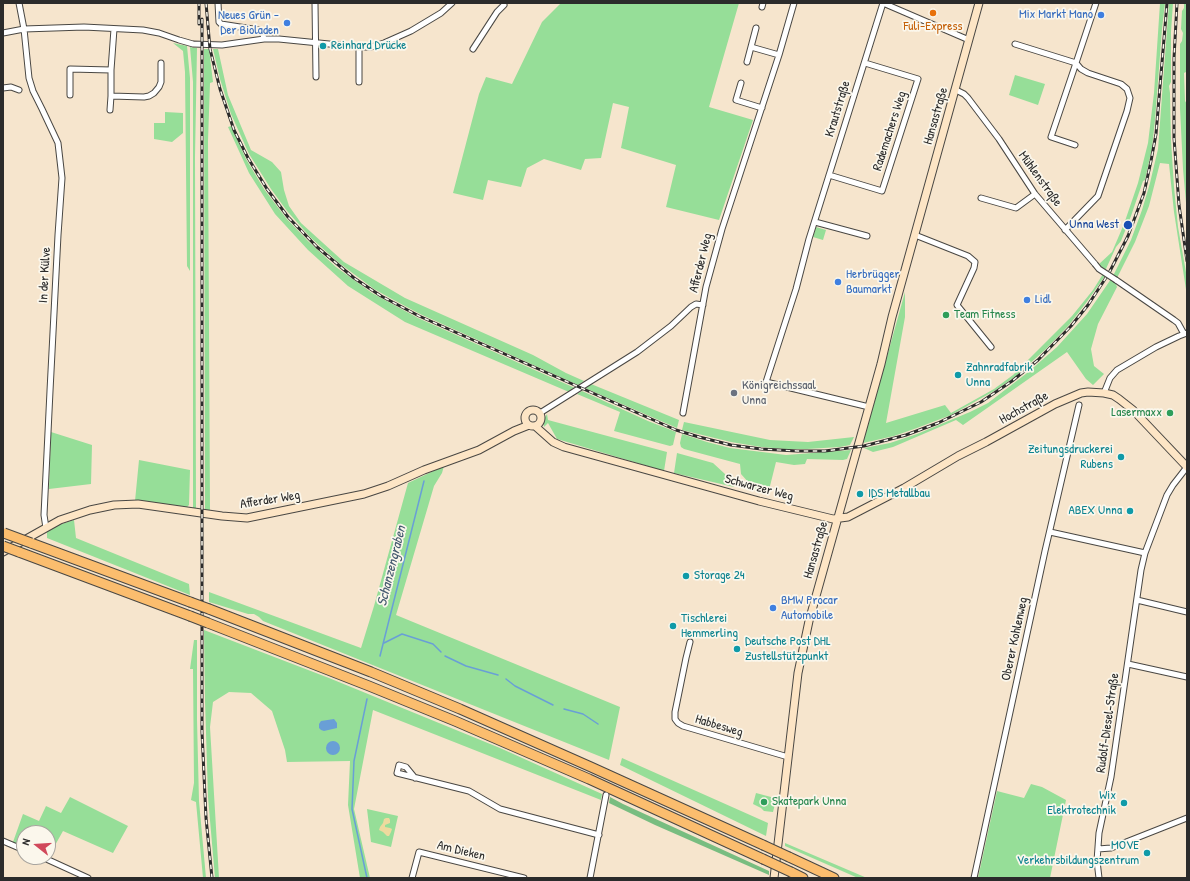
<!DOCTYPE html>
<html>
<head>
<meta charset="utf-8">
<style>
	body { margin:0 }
	#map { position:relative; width:1190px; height:881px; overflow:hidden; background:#f6e5cd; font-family:"Patrick Hand",sans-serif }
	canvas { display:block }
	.frame { position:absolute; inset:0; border:4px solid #2b2b2b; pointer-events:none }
	.north { position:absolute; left:16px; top:825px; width:40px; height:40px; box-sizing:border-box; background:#fbf7ec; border:1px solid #a8a59f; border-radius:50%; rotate:287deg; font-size:11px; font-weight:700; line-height:16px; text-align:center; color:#2b2b2b }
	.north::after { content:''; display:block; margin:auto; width:14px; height:18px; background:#d1495b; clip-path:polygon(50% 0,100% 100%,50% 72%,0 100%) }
</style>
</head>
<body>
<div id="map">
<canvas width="1190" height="881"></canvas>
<div class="frame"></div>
<div class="north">N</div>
</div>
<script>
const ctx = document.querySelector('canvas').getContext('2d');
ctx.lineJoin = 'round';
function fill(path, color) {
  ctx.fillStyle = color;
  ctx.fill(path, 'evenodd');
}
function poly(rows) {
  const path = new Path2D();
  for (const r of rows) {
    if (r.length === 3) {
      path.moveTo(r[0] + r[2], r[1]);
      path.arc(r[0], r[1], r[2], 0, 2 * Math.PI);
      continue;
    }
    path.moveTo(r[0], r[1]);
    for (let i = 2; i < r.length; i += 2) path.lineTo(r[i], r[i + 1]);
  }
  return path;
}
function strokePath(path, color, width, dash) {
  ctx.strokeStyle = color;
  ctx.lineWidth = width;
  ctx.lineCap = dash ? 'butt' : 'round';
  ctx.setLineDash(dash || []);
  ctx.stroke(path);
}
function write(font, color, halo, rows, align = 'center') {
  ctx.font = font + ' "Patrick Hand",sans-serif';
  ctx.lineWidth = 3.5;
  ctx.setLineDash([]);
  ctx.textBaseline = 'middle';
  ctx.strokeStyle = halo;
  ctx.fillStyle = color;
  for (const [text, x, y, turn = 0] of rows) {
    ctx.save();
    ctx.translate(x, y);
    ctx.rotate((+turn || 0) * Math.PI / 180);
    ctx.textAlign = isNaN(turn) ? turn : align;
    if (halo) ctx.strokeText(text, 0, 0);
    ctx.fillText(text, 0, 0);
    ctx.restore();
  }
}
fill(poly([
	[561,3,739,3,709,107,753,120,719,220,666,207,676,165,621,148,629,107,613,103,601,158,585,159,581,170,544,159,527,168,521,187,488,180,483,200,453,193,479,94,486,77,512,84,542,22],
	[1160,3,1165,3,1162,29,1155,120,1152,148,1145,180,1143,181,1131,216,1121,241,1116,247,1105,271,1098,265,1112,252,1124,224,1138,183,1148,143,1154,93],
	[1169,3,1173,3,1171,32,1171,82,1169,86,1170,93,1171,140,1174,187,1178,227,1187,278,1187,296,1174,212,1169,164,1160,163,1149,206,1135,242,1117,278,1113,276,1131,240,1142,210,1150,183,1158,149],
	[1184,3,1187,3,1187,59,1186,60,1186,72,1184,73,1185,101,1187,104,1187,214,1183,169,1180,108,1180,44,1182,41,1183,33,1181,29,1182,11,1184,8],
	[173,43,187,46,190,78,190,271,187,266,185,72,183,51],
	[190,47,197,48,195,157,196,509,193,509,193,82],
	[204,49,209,49,213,82,210,83,208,141,210,511,205,510],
	[213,49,218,49,228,95,251,150,272,162,281,172,284,190,289,206,301,223,344,262,405,298,533,355,566,373,584,381,578,385,420,314,390,298,374,289,339,263,311,238,287,211,271,189,249,154,231,114,220,79],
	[1015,75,1045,84,1038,105,1009,95],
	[165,112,183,113,183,133,172,142,154,139,154,123,165,123],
	[231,126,246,159,264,189,286,218,308,241,336,267,372,293,418,318,575,388,569,392,405,322,348,286,308,250,275,214,249,173,228,127],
	[816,227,826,230,823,240,813,237],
	[1103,274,1105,276,1086,303,1069,325,1046,349,1016,376,996,390,951,415,917,428,894,436,863,443,905,292,905,317,886,423,945,405,951,413,994,389,1013,375,1072,316,1093,290],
	[1111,279,1115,282,1117,287,1098,324,1091,349,1094,366,1104,374,1093,385,1086,379,1067,352,963,425,956,420,893,447,873,452,864,448,890,443,917,434,970,412,988,403,1027,373,1057,347,1087,314],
	[591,384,679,420,677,428,585,388],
	[582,391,648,421,676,432,673,445,670,446,614,431,620,412,577,394],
	[547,414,548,420,667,452,664,471,557,439,548,423,544,427,543,421],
	[684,422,770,440,808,442,854,437,850,445,840,447,807,449,786,449,761,447,731,442,682,430],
	[51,432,92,445,91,484,49,489],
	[682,434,707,442,730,448,786,455,851,450,847,459,843,460,807,459,805,464,794,465,776,462,768,494,757,492,741,474,740,464,684,449,681,447,680,443],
	[677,453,713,463,725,474,734,487,674,473],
	[139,460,190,470,189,505,186,508,135,501],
	[444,466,442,473,434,486,396,615,620,707,609,760,263,621,259,617,254,614,248,614,209,602,209,592,361,648,374,606,408,483],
	[74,520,76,538,189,584,190,595,47,538,47,529],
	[204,630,329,678,500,748,602,794,601,800,373,710,354,809,370,878,360,878,348,805,350,761,287,762,285,750,272,711,251,693,229,692,213,702,210,727,219,878,215,878,208,797,205,701],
	[194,640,197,640,197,720,199,801,206,878,203,878,196,802,191,800,194,783,193,669,190,669],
	[622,758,768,823,766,836,620,765],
	[1031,784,1042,787,1066,800,1050,878,978,878,997,791,1024,798],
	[756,793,771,797,776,800,773,812,764,811,761,808,753,804],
	[70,797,128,826,113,853,63,831,49,856,48,856,48,833,24,833,24,847,13,842,23,814,39,821,46,806,61,813],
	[367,809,398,816,391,847,371,842],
	[785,843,867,878,858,878,785,846]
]), '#96de98');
fill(poly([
	[610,797,623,804,769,871,769,875,655,825,609,803]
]), '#78bd80');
fill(poly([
	[386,818,389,818,390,820,390,823,385,825,385,827,390,828,392,829,391,832,389,836,387,836,383,832,379,830,380,827,383,823,384,819]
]), '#eeda9e');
fill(poly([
	[334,719,337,723,337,728,324,731,321,730,319,728,319,724,321,721],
	[333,748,7]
]), '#699fd6');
strokePath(poly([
	[384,643,402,634,433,644,441,652],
	[380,656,424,481],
	[445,656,466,666,498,675],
	[506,679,515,686,553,705],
	[564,709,583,714,598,724],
	[367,878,352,809,354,761,367,699]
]), '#699fd6', 1.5);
const street = poly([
	[19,3,24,29,29,78,33,91,42,109,58,143,62,178,58,235,50,391,44,515,46,528],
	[218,3,219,22,221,24,259,30,262,31,264,39],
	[315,3,316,77],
	[883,3,969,40],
	[762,7,763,3],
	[114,29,111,70,111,96,144,97,149,96,154,93,159,87,161,82,161,63],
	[3,33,24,29,84,27,143,30,159,33,179,40,193,44,222,45,264,39,279,39,359,47,359,82],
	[1015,44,1076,63,1051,137,1075,145],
	[359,47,371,47,384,43,411,31,441,13,452,3],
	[751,47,779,55],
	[473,49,497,12,504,5],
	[747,62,756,28],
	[741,83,736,100,762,108],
	[3,88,11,87,19,90],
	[956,90,964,94,968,98,999,139,1035,194,1095,264],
	[70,95,70,69,111,70],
	[110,110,111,96],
	[829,175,882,191,918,79,865,63],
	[981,198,1016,208,1035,194],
	[815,222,867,236],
	[1065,230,1098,196,1127,111,1130,98,1127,89,1121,84,1088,73,1081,69,1076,63,1096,3],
	[915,235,968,256,975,262,974,268,957,305,991,347],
	[1116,280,1174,320,1178,323,1184,334],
	[1104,393,1110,378,1117,370,1156,347,1179,336,1187,333],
	[869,407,766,382,796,289,809,239,883,3],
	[540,413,637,352,671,326,691,307,696,304,703,305],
	[683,413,706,287,722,229,779,55,794,3],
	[1050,532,1145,553],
	[1137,600,1187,612],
	[690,642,686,658,675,712,675,719,678,723,683,726,788,757],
	[1128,664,1187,677],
	[415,778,406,767,399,765,397,773,469,791,500,809,599,835],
	[3,841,24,850],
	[1098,849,1111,848,1187,818],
	[42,857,88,878],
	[412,878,419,852,524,878],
	[590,878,606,795],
	[974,878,1045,551,1079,405],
	[1099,878,1097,861,1099,833,1111,777,1141,570,1145,553,1167,495,1173,485,1187,467]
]);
const secondary = poly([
	[533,418,8],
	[535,426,553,442,564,447,759,501,833,519,848,517,904,488,958,456,986,442,1055,404,1081,393,1088,392,1104,393,1113,395,1119,399,1133,410,1187,467],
	[3,552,60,520,90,510,114,505,138,504,222,516,247,518,364,494,388,486,424,470,479,450,514,431,529,425],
	[774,878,798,673,809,621,881,364,892,317,979,3]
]);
const highway = poly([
	[31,543,190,602],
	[19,552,190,616],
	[209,609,371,672,460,709,591,767,763,845],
	[208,623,369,686,455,721,589,779,763,859],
	[789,857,834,878],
	[791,872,803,878]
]);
strokePath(street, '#494743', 7);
strokePath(secondary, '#494743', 9);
strokePath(highway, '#494743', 11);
strokePath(street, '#fff', 5);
strokePath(secondary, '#fde5c5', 7);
strokePath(highway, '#fbbd6e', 9);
const rail = poly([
	[206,3,210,49,220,89,234,130,248,158,267,189,288,217,317,247,354,278,381,296,419,316,676,430,699,437,731,445,761,449,797,451,825,451,864,446,906,435,938,423,981,402,1012,381,1038,360,1071,326,1088,305,1109,273,1128,236,1144,193,1151,161,1156,134,1167,3],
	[1177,3,1174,58,1174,138,1179,205,1187,261],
	[202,19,202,732,206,818,212,878],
	[199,24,199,3]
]);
strokePath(rail, '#2b2b2b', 3);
strokePath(rail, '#fbf7ec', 1.5, [4.5]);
const streetBridge = poly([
	[1095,264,1099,269,1116,280]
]);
const highwayBridge = poly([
	[4,533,31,543],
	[3,546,19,552],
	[190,602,209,609],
	[190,616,208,623],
	[763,845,789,857],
	[763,859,791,872]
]);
strokePath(streetBridge, '#494743', 7, []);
strokePath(highwayBridge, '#494743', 11, []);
strokePath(streetBridge, '#fff', 5);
strokePath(highwayBridge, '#fbbd6e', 9);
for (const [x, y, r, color] of [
	[933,13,4,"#e8710a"],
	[1101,15,4,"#3f7fe0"],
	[287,23,4,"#3f7fe0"],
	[323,46,4,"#0f9aa8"],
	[1128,225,5,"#1a4fb4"],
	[838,282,4,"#3f7fe0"],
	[1027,300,4,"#3f7fe0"],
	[946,315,4,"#2e9e5b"],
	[958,375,4,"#0f9aa8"],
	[734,393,4,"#6b7280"],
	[1170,413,4,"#2e9e5b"],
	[1121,457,4,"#0f9aa8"],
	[860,494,4,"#0f9aa8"],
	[1130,511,4,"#0f9aa8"],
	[686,576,4,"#0f9aa8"],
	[773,608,4,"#3f7fe0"],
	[673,626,4,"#0f9aa8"],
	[737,649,4,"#0f9aa8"],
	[764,802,4,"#2e9e5b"],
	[1124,803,4,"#0f9aa8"],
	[1147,853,4,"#0f9aa8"]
]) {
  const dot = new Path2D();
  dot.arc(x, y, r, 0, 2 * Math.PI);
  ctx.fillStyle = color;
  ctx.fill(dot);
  strokePath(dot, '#fbf7ec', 1.5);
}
write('13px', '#366cbe', '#fbf7ec', [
	["Mix Markt Mano",1093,15,"right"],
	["Neues Grün -",279,16,"right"],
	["Der Bioladen",279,31,"right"],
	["Herbrügger",846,275],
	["Baumarkt",846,290],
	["Lidl",1035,300],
	["BMW Procar",781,601],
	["Automobile",781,616]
], 'left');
write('13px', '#c56008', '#fbf7ec', [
	["Fuli-Express",933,27]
]);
write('13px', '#0d838f', '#fbf7ec', [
	["Reinhard Drücke",331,46],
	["Zahnradfabrik",966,368],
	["Unna",966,383],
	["Zeitungsdruckerei",1113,450,"right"],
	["Rubens",1113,465,"right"],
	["IDS Metallbau",868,494],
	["ABEX Unna",1122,511,"right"],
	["Storage 24",694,576],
	["Tischlerei",681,619],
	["Hemmerling",681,634],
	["Deutsche Post DHL",745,642],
	["Zustellstützpunkt",745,657],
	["Wix",1116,796,"right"],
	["Elektrotechnik",1116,811,"right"],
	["MOVE",1139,846,"right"],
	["Verkehrsbildungszentrum",1139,861,"right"]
], 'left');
write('13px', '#2b2b2b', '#fbf7ec', [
	["Krautstraße",838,109,-73],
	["Hansastraße",936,116,-74],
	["Rademachers Weg",890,131,-72],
	["Mühlenstraße",1040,179,54],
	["Afferder Weg",701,263,-76],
	["In der Külve",45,275,-87],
	["Hochstraße",1024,408,-29],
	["Schwarzer Weg",759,488,15],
	["Afferder Weg",270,500,-9],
	["Hansastraße",816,550,-74],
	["Oberer Kohlenweg",1015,639,-78],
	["Rudolf-Diesel-Straße",1108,723,-82],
	["Habbesweg",719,726,17],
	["Am Dieken",461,851,14]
]);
write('13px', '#164399', '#fbf7ec', [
	["Unna West",1119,225]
], 'right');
write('13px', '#27864d', '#fbf7ec', [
	["Team Fitness",954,315],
	["Lasermaxx",1162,413,"right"],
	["Skatepark Unna",772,802]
], 'left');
write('13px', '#5b616d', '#fbf7ec', [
	["Königreichssaal",742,386],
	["Unna",742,401]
], 'left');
write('italic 14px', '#44596f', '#fbf7ec', [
	["Schanzengraben",392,566,-76]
]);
</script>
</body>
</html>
